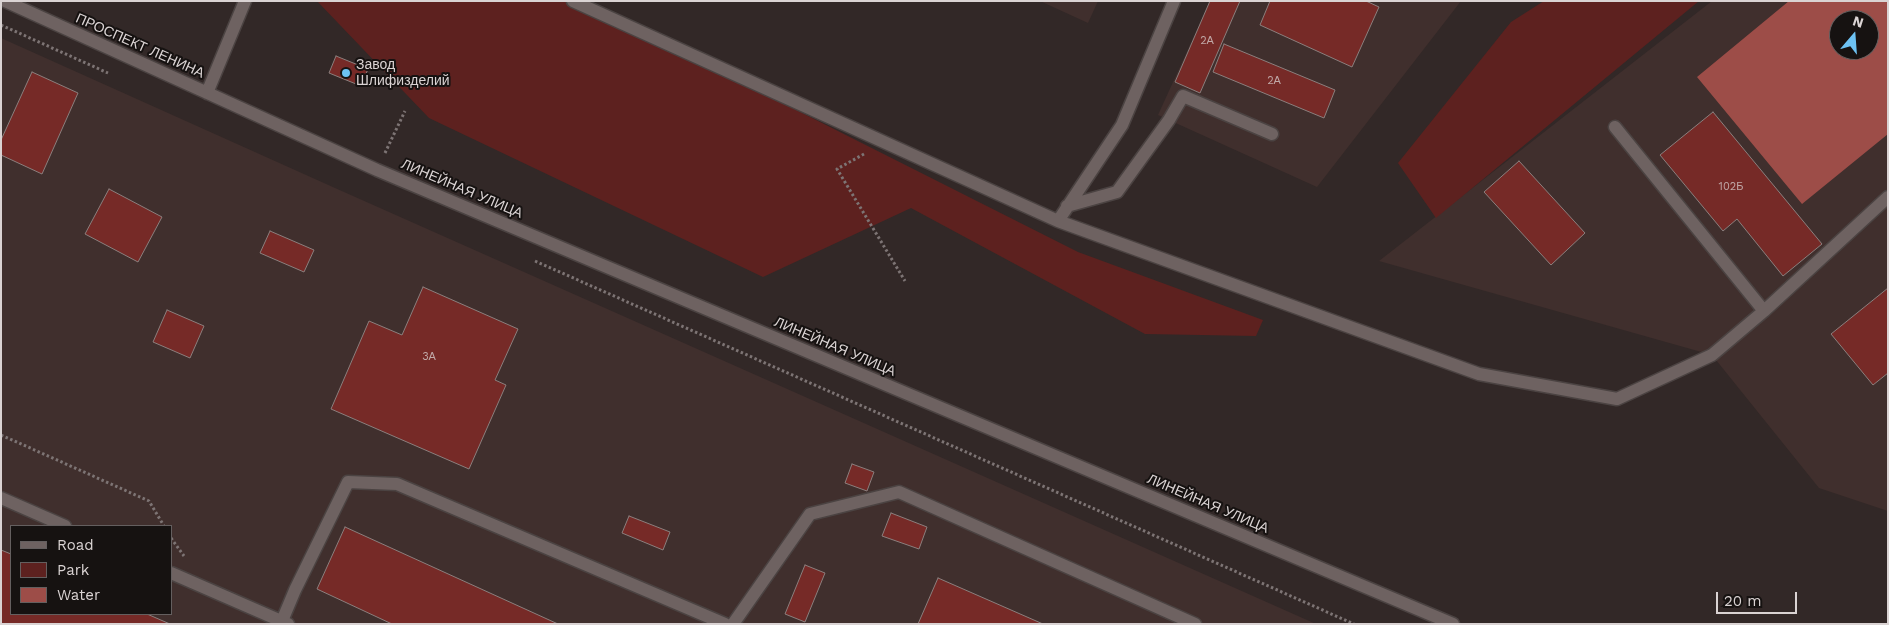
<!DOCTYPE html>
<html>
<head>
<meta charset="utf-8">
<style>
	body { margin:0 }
	#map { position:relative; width:1889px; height:625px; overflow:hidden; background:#322827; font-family:"Work Sans",sans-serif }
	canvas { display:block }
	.frame { position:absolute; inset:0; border:2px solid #dad3d3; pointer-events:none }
	.legend { position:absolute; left:10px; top:525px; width:162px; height:90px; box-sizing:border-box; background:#161211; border:1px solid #645f5f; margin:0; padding:6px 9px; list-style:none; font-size:15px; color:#dad3d3 }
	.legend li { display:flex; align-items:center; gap:10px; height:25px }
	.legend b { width:25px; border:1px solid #645f5f }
	.north { position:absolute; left:1829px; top:10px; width:50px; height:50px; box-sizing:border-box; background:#161211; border:1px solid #645f5f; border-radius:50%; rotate:18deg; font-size:14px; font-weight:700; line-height:20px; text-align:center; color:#dad3d3 }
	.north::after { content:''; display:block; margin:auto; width:18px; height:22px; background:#6dc2f3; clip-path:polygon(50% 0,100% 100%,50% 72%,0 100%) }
	.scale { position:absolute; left:1716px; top:592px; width:81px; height:22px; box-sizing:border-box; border:2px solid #dad3d3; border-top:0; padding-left:6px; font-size:15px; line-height:18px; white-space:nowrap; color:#dad3d3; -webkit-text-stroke:4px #161211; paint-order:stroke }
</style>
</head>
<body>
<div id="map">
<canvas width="1889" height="625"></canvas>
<div class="frame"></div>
<ul class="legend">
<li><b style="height:6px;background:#6e6261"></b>Road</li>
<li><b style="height:14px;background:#5d211f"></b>Park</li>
<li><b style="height:14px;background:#9d4d48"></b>Water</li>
</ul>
<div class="north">N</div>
<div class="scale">20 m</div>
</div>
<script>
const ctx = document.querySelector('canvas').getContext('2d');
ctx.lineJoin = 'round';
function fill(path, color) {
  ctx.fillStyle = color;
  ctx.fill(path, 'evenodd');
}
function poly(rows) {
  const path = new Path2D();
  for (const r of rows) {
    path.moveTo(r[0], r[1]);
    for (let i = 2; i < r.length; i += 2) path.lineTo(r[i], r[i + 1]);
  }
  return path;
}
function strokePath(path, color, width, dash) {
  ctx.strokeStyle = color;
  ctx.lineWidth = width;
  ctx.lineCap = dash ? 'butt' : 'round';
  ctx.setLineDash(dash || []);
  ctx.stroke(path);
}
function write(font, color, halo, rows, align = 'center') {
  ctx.font = font + ' "Work Sans",sans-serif';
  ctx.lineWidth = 4;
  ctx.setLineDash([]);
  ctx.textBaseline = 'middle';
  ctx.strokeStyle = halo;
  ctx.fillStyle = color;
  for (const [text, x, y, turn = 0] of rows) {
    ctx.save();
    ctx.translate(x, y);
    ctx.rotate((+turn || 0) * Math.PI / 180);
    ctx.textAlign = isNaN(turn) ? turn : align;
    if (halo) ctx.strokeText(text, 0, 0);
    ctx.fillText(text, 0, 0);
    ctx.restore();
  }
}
fill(poly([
	[1040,1,1098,1,1088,23],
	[1210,1,1461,1,1317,187,1158,115],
	[1712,1,1888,1,1888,511,1819,488,1712,355,1379,261],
	[1839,20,1869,20,1869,50,1839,50],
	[1,38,335,188,1316,624,1,624],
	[11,526,171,526,171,614,11,614]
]), '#402f2d');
fill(poly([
	[317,1,580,1,1078,252,1263,320,1256,336,1145,334,911,208,763,277,429,118],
	[1544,1,1699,1,1436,218,1398,163,1511,22]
]), '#5d211f');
fill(poly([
	[1789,1,1888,1,1888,134,1802,204,1697,77],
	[1839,20,1869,20,1869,50,1839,50]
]), '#9d4d48');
const building = poly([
	[1210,1,1240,1,1200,93,1175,82,1210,1],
	[1270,1,1366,1,1379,7,1352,67,1260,25,1270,1],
	[1224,44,1335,90,1324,118,1213,72,1224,44],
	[336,56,368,69,361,86,329,73,336,56],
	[32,72,78,93,42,174,1,155,1,140,32,72],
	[1713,112,1822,244,1783,276,1737,219,1723,231,1660,155,1713,112],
	[1519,161,1585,233,1551,265,1484,192,1519,161],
	[109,189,162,217,138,262,85,234,109,189],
	[270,231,314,250,304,272,260,253,270,231],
	[423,287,518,329,495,380,506,385,469,469,331,409,369,321,402,335,423,287],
	[1888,288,1888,373,1873,385,1831,334,1888,288],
	[167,310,204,326,190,358,153,342,167,310],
	[852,464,874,472,867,491,845,483,852,464],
	[891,513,927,527,919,549,882,536,891,513],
	[629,516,670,532,663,550,622,533,629,516],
	[345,527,558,624,392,624,317,589,345,527],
	[1,550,11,554,11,614,147,614,170,624,1,624,1,550],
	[805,565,825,573,805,622,785,614,805,565],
	[938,578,1043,624,918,624,938,578]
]);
fill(building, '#762a27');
strokePath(building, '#8b7f7d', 1);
const minor = poly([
	[5,1,377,170,1453,624],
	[573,1,1058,221,1122,125,1174,1],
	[207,93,245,1],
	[1615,127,1764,311],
	[1067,206,1117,192,1169,120,1183,96,1272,134],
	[1058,221,1479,374,1617,399,1712,355,1764,311,1888,197],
	[1,498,65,526],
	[171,573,288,624],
	[282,621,295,590,348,482,397,484,725,624],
	[733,624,810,514,899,492,1195,624]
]);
strokePath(minor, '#4b4342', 15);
strokePath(poly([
	[1,25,108,73],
	[385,153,405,111],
	[864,154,837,169,905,281],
	[535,261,1354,624],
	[1,435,149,501,164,526],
	[171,538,184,556]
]), '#7d7474', 3, [2.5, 2.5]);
strokePath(minor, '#6e6261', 12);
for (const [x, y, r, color] of [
	[346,73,5,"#6dc2f3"]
]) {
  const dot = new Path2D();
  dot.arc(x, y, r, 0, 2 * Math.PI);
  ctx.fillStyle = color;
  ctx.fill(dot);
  strokePath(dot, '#161211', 2);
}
write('11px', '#c1a9a8', null, [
	["2А",1207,41],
	["2А",1274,81],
	["102Б",1731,187],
	["3А",429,357]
]);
write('14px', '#dad3d3', '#161211', [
	["ПРОСПЕКТ ЛЕНИНА",140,46,24],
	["ЛИНЕЙНАЯ УЛИЦА",462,189,23],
	["ЛИНЕЙНАЯ УЛИЦА",835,347,23],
	["ЛИНЕЙНАЯ УЛИЦА",1208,504,23]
]);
write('14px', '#dad3d3', '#161211', [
	["Завод",356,65],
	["Шлифизделий",356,81]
], 'left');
</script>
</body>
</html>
